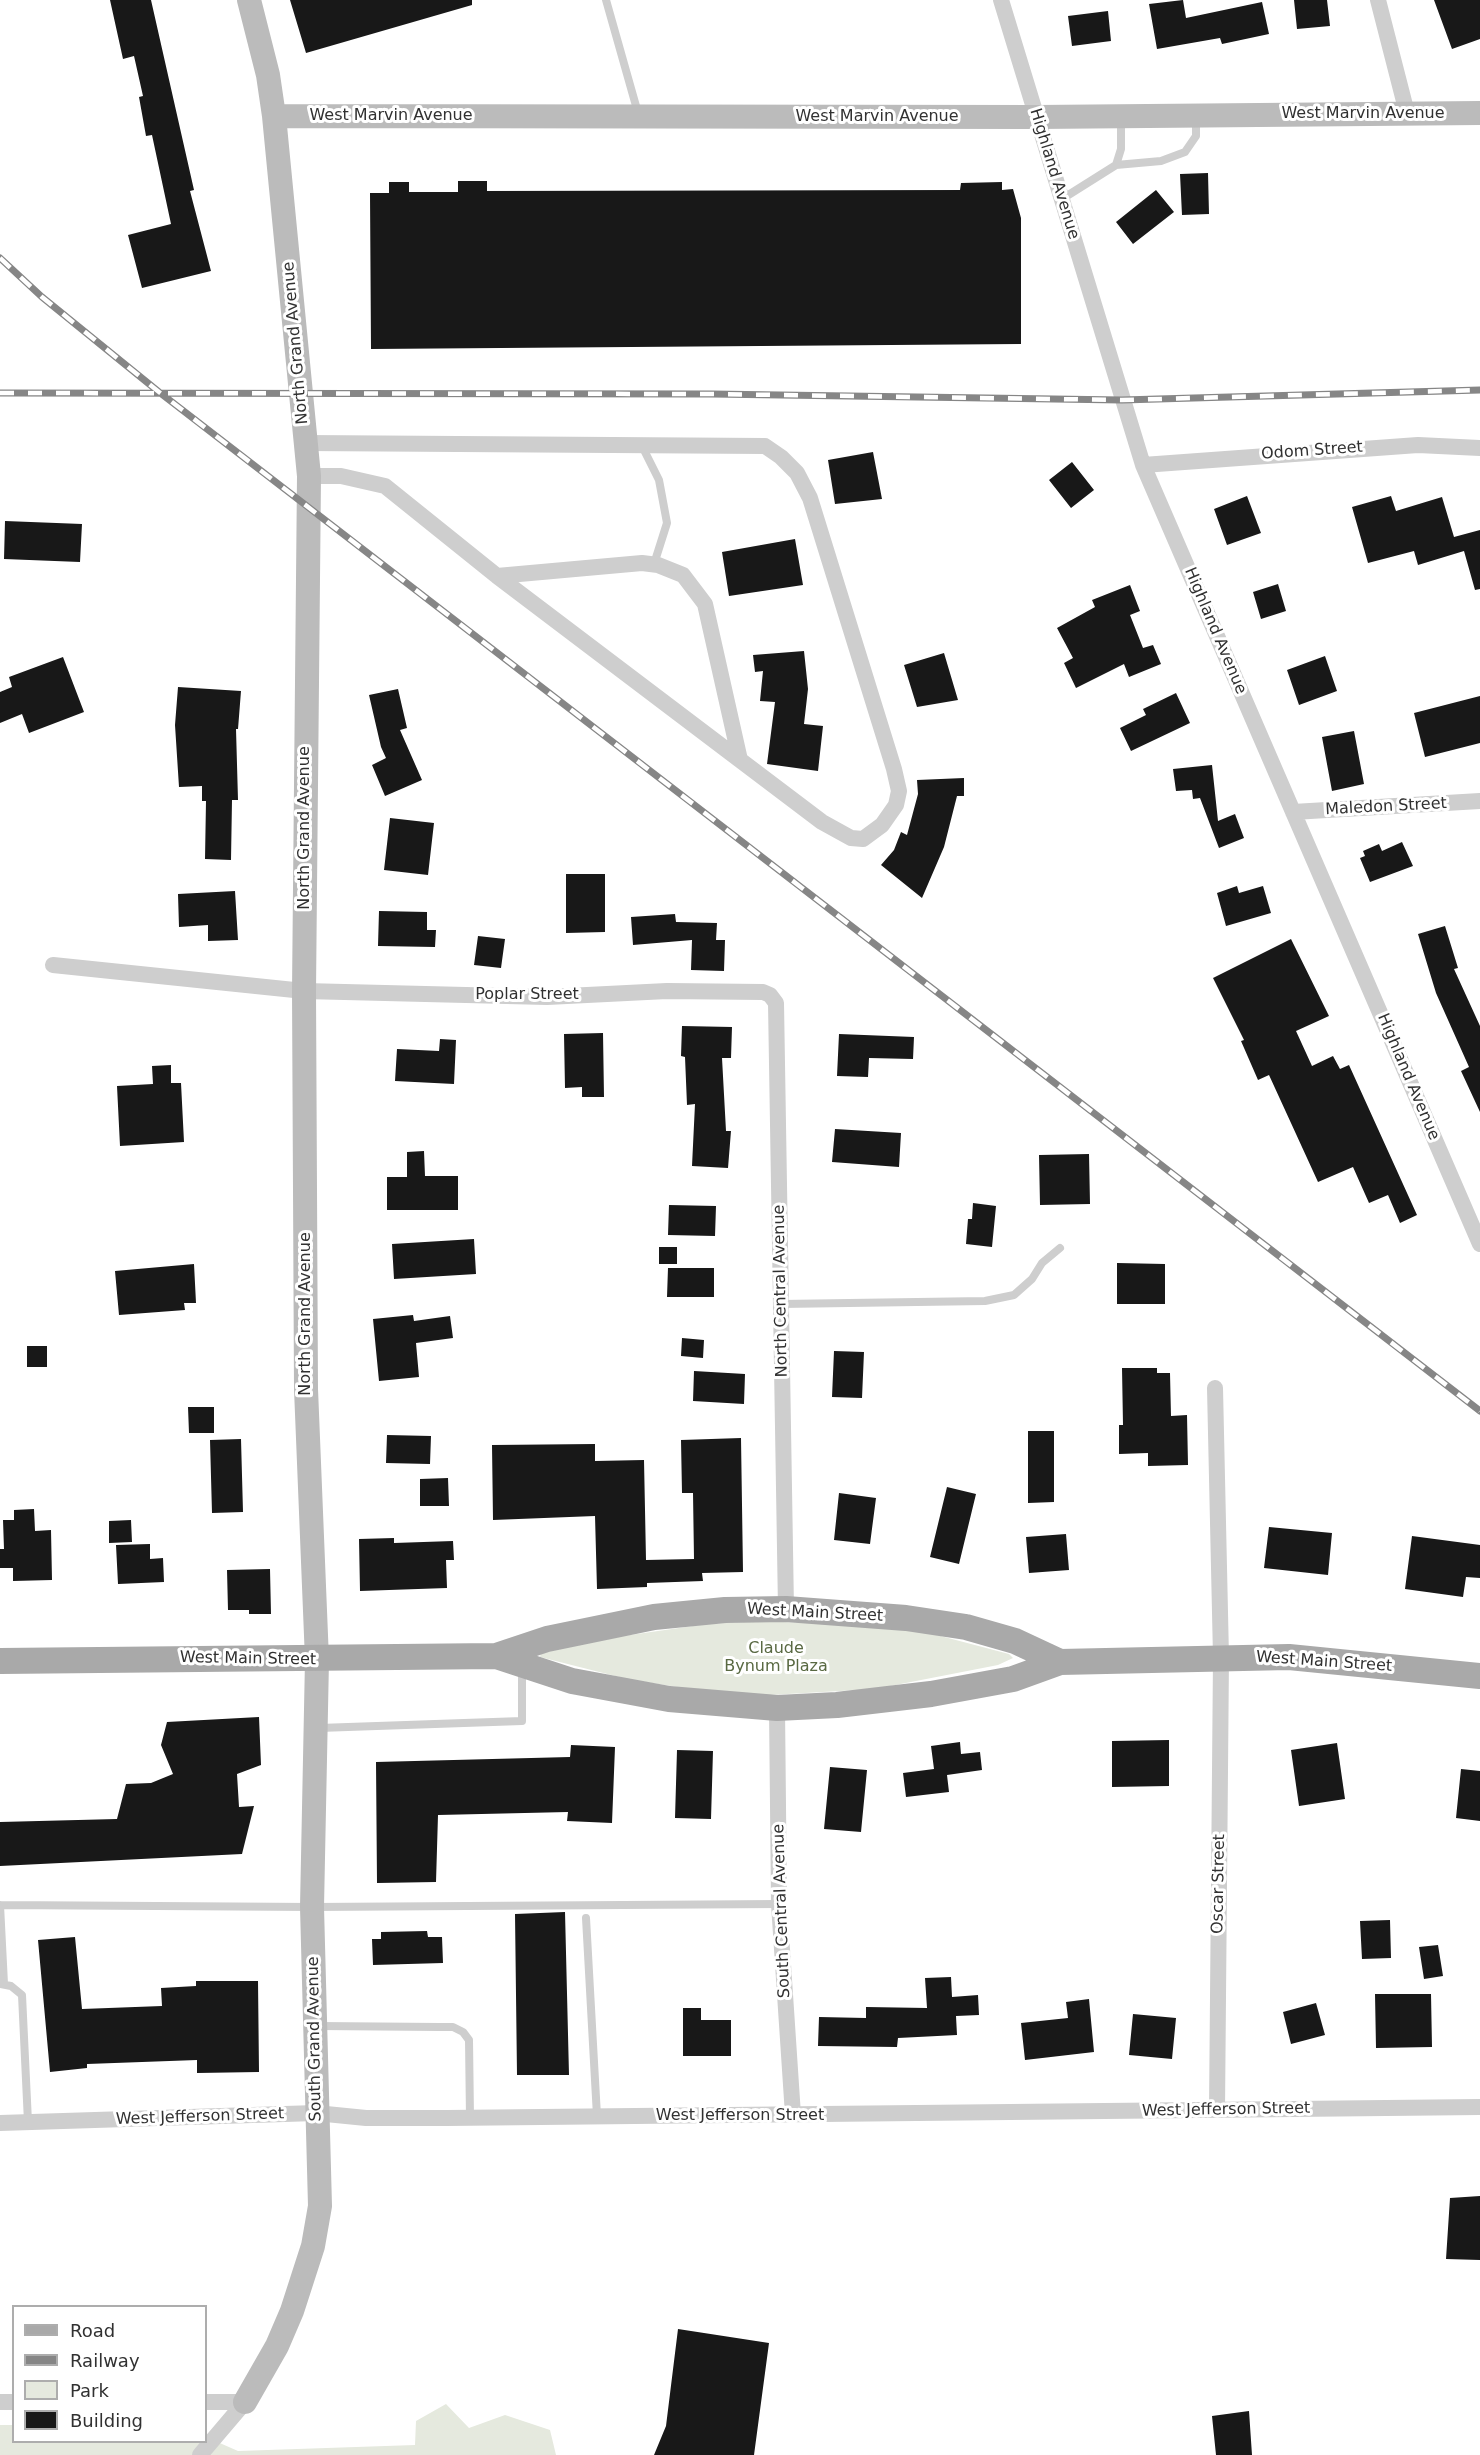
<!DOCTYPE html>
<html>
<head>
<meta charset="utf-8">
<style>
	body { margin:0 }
	#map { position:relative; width:1480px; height:2455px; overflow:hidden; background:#fff; font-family:"DejaVu Sans",sans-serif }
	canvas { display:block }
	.legend { position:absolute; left:12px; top:2305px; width:195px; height:138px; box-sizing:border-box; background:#fff; border:2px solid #adadad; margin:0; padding:8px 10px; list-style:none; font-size:18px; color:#313131 }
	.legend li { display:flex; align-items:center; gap:12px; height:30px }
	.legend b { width:30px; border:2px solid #adadad }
</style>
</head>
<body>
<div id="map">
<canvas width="1480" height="2455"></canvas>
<ul class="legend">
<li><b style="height:8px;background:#a9a9a9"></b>Road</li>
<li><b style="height:8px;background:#868686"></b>Railway</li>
<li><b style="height:16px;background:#e5e9de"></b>Park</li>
<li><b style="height:16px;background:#181818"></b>Building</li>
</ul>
</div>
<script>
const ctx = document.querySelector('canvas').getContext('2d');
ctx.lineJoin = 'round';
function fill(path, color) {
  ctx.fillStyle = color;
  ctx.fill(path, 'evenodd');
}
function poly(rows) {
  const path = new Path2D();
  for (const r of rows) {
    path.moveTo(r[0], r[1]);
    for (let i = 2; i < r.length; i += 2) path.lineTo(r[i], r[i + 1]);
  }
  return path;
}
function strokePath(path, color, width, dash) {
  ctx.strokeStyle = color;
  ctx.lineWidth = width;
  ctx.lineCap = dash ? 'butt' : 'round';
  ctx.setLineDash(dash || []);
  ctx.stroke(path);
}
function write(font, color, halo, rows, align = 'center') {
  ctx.font = font + ' "DejaVu Sans",sans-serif';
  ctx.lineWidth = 6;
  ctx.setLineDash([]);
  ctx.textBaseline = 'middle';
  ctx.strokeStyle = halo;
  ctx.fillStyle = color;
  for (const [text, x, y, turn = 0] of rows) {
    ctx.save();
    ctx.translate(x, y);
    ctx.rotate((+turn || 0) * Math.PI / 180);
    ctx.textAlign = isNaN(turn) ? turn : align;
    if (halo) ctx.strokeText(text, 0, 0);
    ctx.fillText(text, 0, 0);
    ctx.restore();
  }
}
fill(poly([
	[763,1621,870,1626,933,1634,1009,1654,1013,1658,998,1665,875,1689,770,1695,721,1694,627,1679,540,1657,541,1653,623,1636,707,1624],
	[446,2404,469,2428,505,2415,550,2430,556,2455,0,2455,0,2425,13,2425,14,2442,206,2442,206,2437,238,2451,415,2445,416,2421]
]), '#e5e9de');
fill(poly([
	[110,0,151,0,194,190,190,191,211,271,142,288,128,235,171,224,152,135,146,136,139,97,143,96,134,56,123,59],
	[290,0,472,0,472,5,306,53],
	[1183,0,1186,18,1262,2,1269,34,1222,44,1220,38,1157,49,1149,4],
	[1294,0,1327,0,1330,26,1297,29],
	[1434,0,1480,0,1480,39,1452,49],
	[1108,11,1111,41,1072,46,1068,16],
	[1208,173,1209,214,1182,215,1180,174],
	[458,181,487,181,487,191,960,190,961,183,1002,182,1002,190,1013,189,1021,218,1021,344,371,349,370,193,389,193,389,182,409,182,409,192,458,192],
	[1156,190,1174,212,1133,244,1116,222],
	[873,452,882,499,835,504,828,460],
	[1072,462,1094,490,1071,508,1049,480],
	[1247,496,1261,533,1227,545,1214,509],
	[1391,496,1396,511,1442,497,1454,537,1480,530,1480,589,1475,590,1464,551,1418,565,1414,551,1368,563,1352,507],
	[5,521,82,524,80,562,4,559],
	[795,539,803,585,729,596,722,552],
	[1278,584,1286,611,1261,619,1253,592],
	[1130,585,1140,611,1130,615,1143,648,1153,645,1161,664,1129,677,1124,664,1076,688,1064,663,1073,658,1057,628,1095,607,1092,600],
	[804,651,808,689,804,724,823,726,818,771,767,764,775,702,760,701,763,671,755,672,753,655],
	[944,653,958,700,917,707,904,665],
	[1325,656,1337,691,1299,705,1287,670],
	[63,657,84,712,29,733,22,714,0,723,0,692,12,687,9,677],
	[178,687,241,691,238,729,236,729,238,800,232,800,231,860,205,859,206,801,202,801,202,786,179,787,175,725],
	[398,689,407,728,400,730,422,780,385,796,372,765,386,758,381,747,369,695],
	[1176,693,1190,723,1131,751,1120,728,1146,715,1143,709],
	[1480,696,1480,743,1425,757,1414,713],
	[1354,731,1364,784,1332,791,1322,737],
	[1212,765,1218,821,1235,814,1244,838,1219,848,1200,798,1193,799,1192,790,1176,791,1173,769],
	[964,778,964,796,957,796,944,847,922,898,881,865,894,850,901,832,907,835,918,794,917,780],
	[390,818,434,823,428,875,384,870],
	[1402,842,1413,866,1370,882,1360,858,1365,856,1363,851,1379,844,1382,851],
	[566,874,605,874,605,932,566,933],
	[1237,886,1239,893,1263,886,1271,913,1226,926,1217,893],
	[235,891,238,940,208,941,208,925,179,927,178,894],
	[379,911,427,912,427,930,436,930,435,947,378,946],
	[675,914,676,922,717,923,716,940,725,940,724,971,691,970,692,940,633,945,631,917],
	[1445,926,1458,968,1454,969,1480,1026,1480,1112,1461,1071,1469,1067,1436,993,1418,934],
	[478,936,505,939,501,968,474,965],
	[1291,939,1329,1016,1296,1031,1312,1066,1333,1056,1340,1069,1349,1065,1417,1215,1400,1223,1388,1195,1369,1203,1353,1167,1318,1182,1269,1075,1258,1080,1241,1041,1244,1040,1213,978],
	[682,1026,732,1027,731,1058,722,1058,726,1131,731,1131,728,1168,692,1166,695,1104,687,1105,685,1057,681,1056],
	[603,1033,604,1097,582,1097,582,1087,565,1088,564,1034],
	[839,1034,914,1037,913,1059,869,1058,868,1077,837,1076],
	[440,1039,456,1040,454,1084,395,1081,397,1049,439,1051],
	[171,1065,171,1083,181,1083,184,1142,120,1146,117,1086,153,1084,152,1066],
	[835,1129,901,1133,899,1167,832,1162],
	[424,1151,425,1176,458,1176,458,1210,387,1210,387,1177,407,1177,407,1152],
	[1089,1154,1090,1204,1040,1205,1039,1155],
	[973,1203,996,1206,992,1247,966,1244,968,1219,972,1219],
	[669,1205,716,1206,715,1236,668,1235],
	[474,1239,476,1274,394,1279,392,1244],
	[659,1247,677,1247,677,1264,659,1264],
	[1117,1263,1165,1264,1165,1304,1117,1304],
	[194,1264,196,1303,184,1303,185,1310,119,1315,115,1271],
	[668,1268,714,1268,714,1297,667,1297],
	[413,1315,414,1321,450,1316,453,1338,416,1343,419,1377,379,1381,373,1319],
	[682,1338,704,1340,703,1358,681,1356],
	[27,1346,47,1346,47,1367,27,1367],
	[834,1351,864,1352,862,1398,832,1397],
	[1122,1368,1157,1368,1157,1373,1170,1373,1171,1416,1187,1415,1188,1465,1148,1466,1148,1453,1119,1454,1119,1425,1123,1425],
	[694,1371,745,1374,744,1404,693,1401],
	[188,1407,214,1407,214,1433,189,1433],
	[1028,1431,1054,1431,1054,1502,1028,1503],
	[387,1435,431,1436,430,1464,386,1463],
	[741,1438,743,1572,702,1573,703,1581,647,1583,647,1587,597,1589,595,1516,493,1520,492,1445,595,1444,595,1461,644,1460,646,1560,694,1559,693,1493,682,1493,681,1440],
	[241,1439,243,1512,212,1513,210,1440],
	[448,1478,449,1506,420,1506,420,1479],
	[947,1487,976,1494,959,1564,930,1557],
	[839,1493,876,1498,870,1544,834,1540],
	[34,1509,35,1531,51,1530,52,1580,13,1581,13,1568,0,1568,0,1549,4,1549,3,1520,14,1520,14,1510],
	[131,1520,132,1542,109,1543,109,1521],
	[1269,1527,1332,1533,1328,1575,1264,1568],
	[1066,1534,1069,1570,1029,1573,1026,1537],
	[1412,1536,1480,1545,1480,1578,1466,1577,1463,1597,1405,1589],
	[394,1538,394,1543,453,1541,454,1560,446,1560,447,1588,360,1591,359,1539],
	[150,1544,150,1559,163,1558,164,1582,118,1584,116,1545],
	[270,1569,271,1614,249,1614,249,1610,228,1610,227,1570],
	[259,1717,261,1765,237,1774,239,1807,254,1806,242,1854,0,1866,0,1822,117,1819,126,1784,151,1783,173,1774,161,1745,167,1722],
	[1169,1740,1169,1786,1112,1787,1112,1741],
	[960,1742,961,1754,980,1752,982,1770,947,1775,949,1792,906,1797,903,1773,934,1769,931,1746],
	[1337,1743,1345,1799,1299,1806,1291,1750],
	[571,1745,615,1747,612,1823,567,1821,568,1812,438,1815,436,1882,377,1883,376,1762,570,1757],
	[677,1750,713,1751,711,1819,675,1818],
	[830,1767,867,1770,861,1832,824,1829],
	[1461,1769,1480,1771,1480,1821,1456,1818],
	[565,1912,569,2075,517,2075,515,1914],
	[1390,1920,1391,1958,1362,1959,1360,1921],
	[427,1931,428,1937,442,1937,443,1963,373,1965,372,1939,381,1939,381,1932],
	[75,1937,82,2009,162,2006,161,1988,196,1986,196,1981,258,1981,259,2072,197,2073,197,2060,87,2064,87,2068,50,2072,38,1940],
	[1438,1945,1443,1976,1424,1979,1419,1947],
	[951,1977,952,1997,978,1995,979,2015,956,2016,957,2035,898,2038,897,2047,818,2046,819,2017,866,2018,866,2007,927,2008,925,1978],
	[1375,1994,1431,1994,1432,2047,1376,2048],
	[1089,1999,1094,2052,1025,2060,1021,2023,1068,2018,1066,2002],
	[1316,2003,1325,2035,1291,2044,1283,2012],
	[683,2008,701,2008,701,2020,731,2020,731,2056,683,2056],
	[1133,2014,1176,2018,1172,2059,1129,2055],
	[1480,2196,1480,2260,1446,2259,1450,2198],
	[678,2329,769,2343,754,2455,654,2455,666,2426],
	[1249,2411,1252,2455,1216,2455,1212,2416]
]), '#181818');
strokePath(poly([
	[606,0,638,113],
	[1116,165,1161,161,1185,152,1196,136,1196,119],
	[1062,199,1116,165,1121,149,1121,118],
	[642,446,659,480,667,523,654,564],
	[781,1304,985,1301,1014,1295,1032,1279,1042,1263,1060,1248],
	[319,1728,522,1721,522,1667],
	[0,1905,312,1907,779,1904],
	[0,1905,4,1984],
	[586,1918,597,2116],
	[0,1984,11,1986,22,1995,28,2122],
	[318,2026,440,2027,453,2027,463,2032,469,2040,470,2118]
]), '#cecece', 8);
strokePath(poly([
	[1001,0,1143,465,1480,1244],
	[1378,0,1407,113],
	[305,443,765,446,781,457,797,473,810,498,894,769,899,791,896,805,882,825,863,839,851,838,822,822,740,760,705,604,683,575,658,565,642,563,497,576,385,486,341,476,309,476],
	[1143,465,1418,445,1480,448],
	[497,576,740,760],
	[1293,812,1480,801],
	[53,965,304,991,547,997,667,991,763,992,770,995,776,1003,786,1609],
	[1215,1388,1221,1657,1217,2110],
	[777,1708,779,1904,793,2115],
	[0,2123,316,2113,366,2118,447,2118,1480,2107],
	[0,2402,14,2402],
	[206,2402,245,2402],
	[200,2455,245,2402]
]), '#cecece', 16);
strokePath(poly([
	[274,116,1037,117,1480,113],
	[245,2402,277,2346,292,2311,313,2246,320,2206,312,1907,317,1660,306,1389,304,991,309,476,274,116,268,75,249,0]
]), '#bbb', 24);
strokePath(poly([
	[496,1656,572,1681,669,1699,777,1708,837,1705,931,1694,1013,1679,1060,1662,1289,1657,1480,1676],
	[0,1661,496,1656,547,1639,654,1617,725,1610,786,1609,906,1618,966,1627,1015,1641,1060,1662]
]), '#a9a9a9', 26);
const rail = poly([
	[0,258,42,297,159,392,1480,1411],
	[0,393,712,394,1122,400,1480,390]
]);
strokePath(rail, '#868686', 7);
strokePath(rail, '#fff', 4.5, [14]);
write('16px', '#313131', '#fff', [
	["West Marvin Avenue",1363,114],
	["West Marvin Avenue",391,116],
	["West Marvin Avenue",877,117],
	["Highland Avenue",1054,174,73],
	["North Grand Avenue",296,343,-95],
	["Odom Street",1312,451,-4],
	["Highland Avenue",1215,631,67],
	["Maledon Street",1386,807,-3],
	["North Grand Avenue",305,828,-90],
	["Poplar Street",527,995],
	["Highland Avenue",1408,1077,67],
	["North Central Avenue",781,1291,-91],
	["North Grand Avenue",306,1314,-90],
	["West Main Street",815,1613,3],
	["West Main Street",248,1659,1],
	["West Main Street",1324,1662,4],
	["Oscar Street",1219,1884,-89],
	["South Central Avenue",782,1911,-92],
	["South Grand Avenue",315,2039,-91],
	["West Jefferson Street",1226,2110,-1],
	["West Jefferson Street",740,2116],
	["West Jefferson Street",200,2117,-2]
]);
write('16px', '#596942', '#fff', [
	["Claude",776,1649],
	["Bynum Plaza",776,1667]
]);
</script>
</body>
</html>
